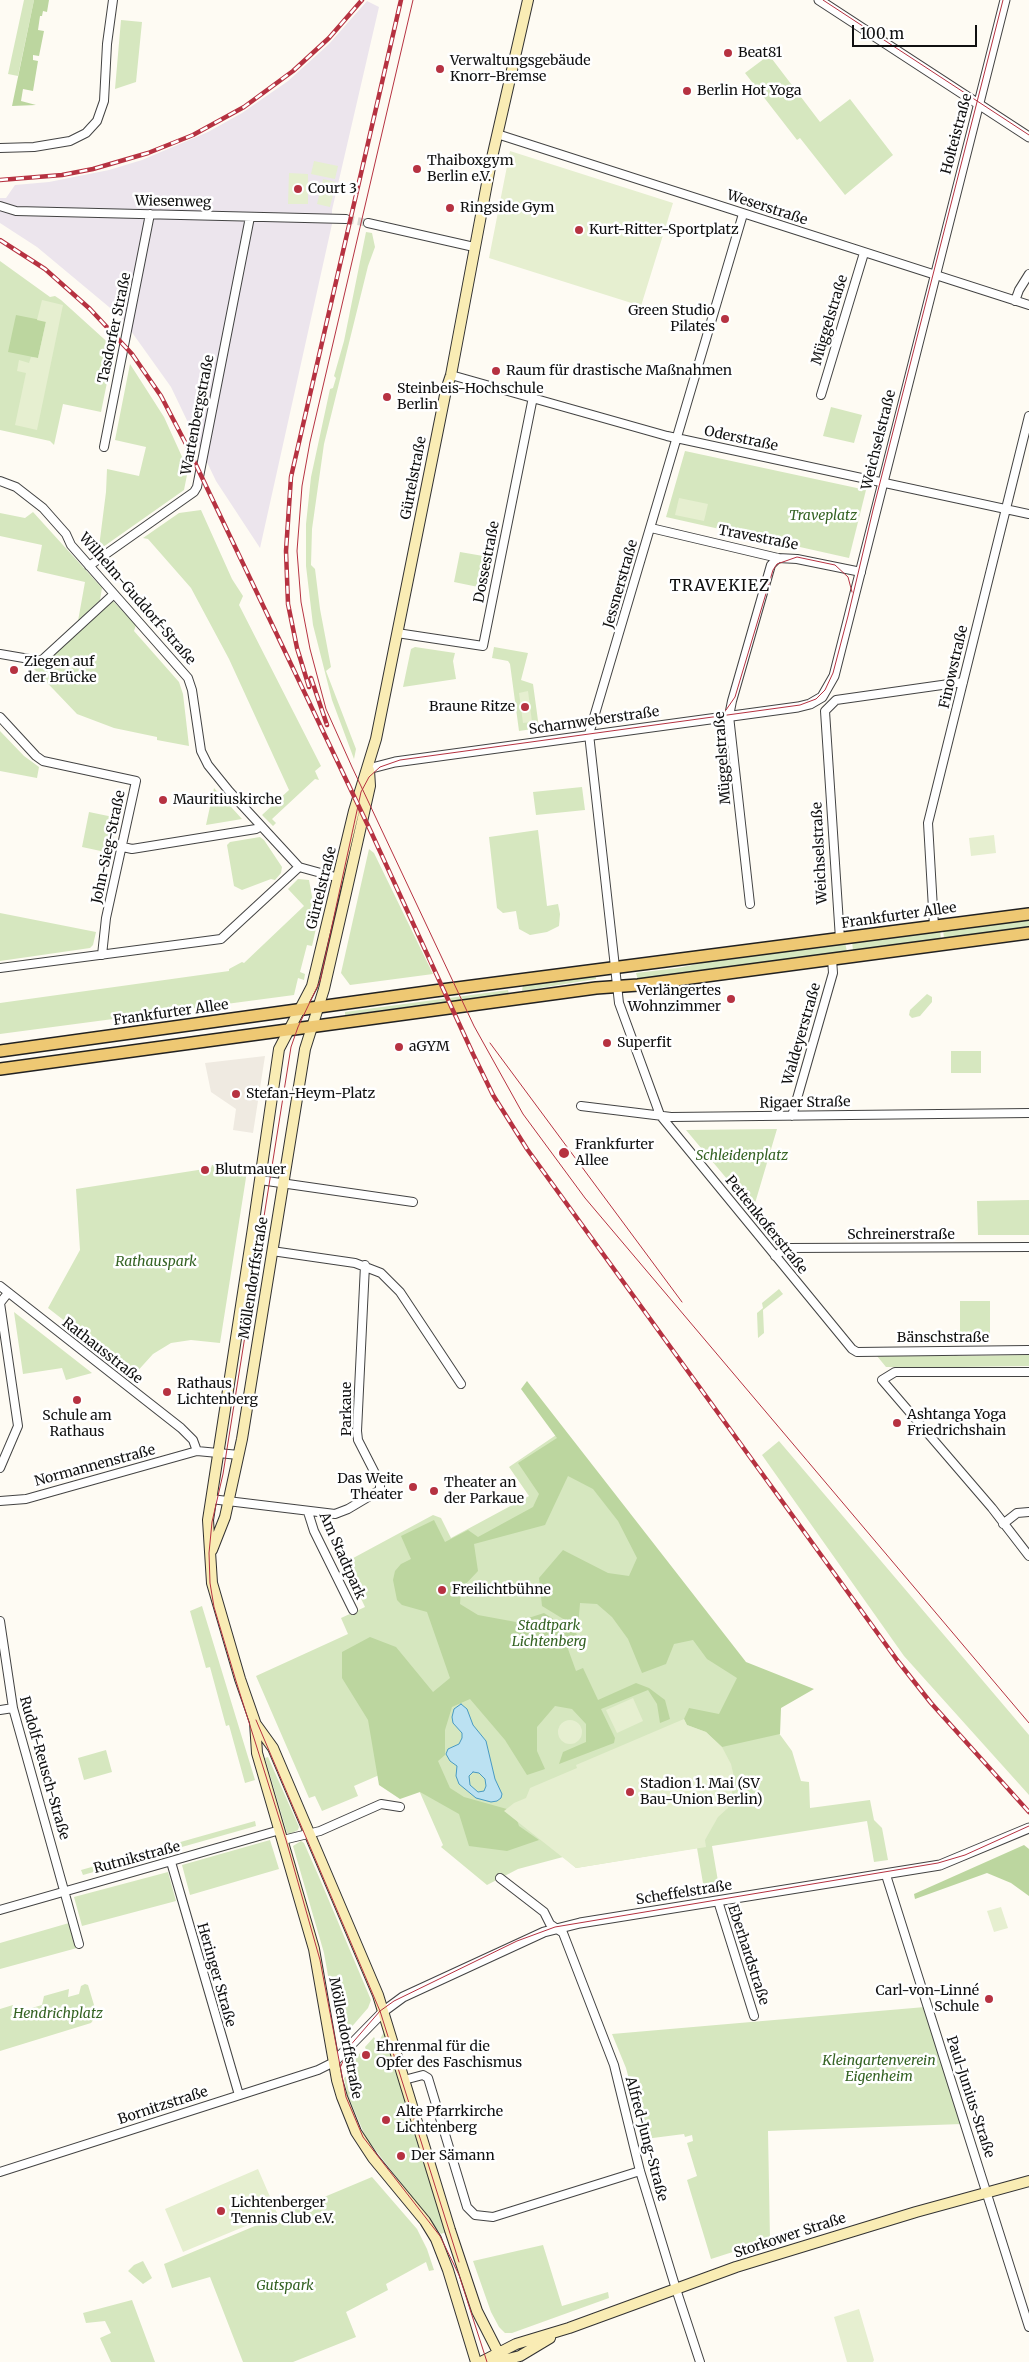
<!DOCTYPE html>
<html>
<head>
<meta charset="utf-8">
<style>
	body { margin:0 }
	#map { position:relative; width:1029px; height:2362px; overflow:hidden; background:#fefbf3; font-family:Merriweather,serif }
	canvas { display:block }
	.scale { position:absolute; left:852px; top:25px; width:125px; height:22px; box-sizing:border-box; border:2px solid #101010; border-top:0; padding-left:6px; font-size:15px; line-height:18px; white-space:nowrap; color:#101010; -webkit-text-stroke:4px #fff; paint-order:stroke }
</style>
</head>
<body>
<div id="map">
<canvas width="1029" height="2362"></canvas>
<div class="scale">100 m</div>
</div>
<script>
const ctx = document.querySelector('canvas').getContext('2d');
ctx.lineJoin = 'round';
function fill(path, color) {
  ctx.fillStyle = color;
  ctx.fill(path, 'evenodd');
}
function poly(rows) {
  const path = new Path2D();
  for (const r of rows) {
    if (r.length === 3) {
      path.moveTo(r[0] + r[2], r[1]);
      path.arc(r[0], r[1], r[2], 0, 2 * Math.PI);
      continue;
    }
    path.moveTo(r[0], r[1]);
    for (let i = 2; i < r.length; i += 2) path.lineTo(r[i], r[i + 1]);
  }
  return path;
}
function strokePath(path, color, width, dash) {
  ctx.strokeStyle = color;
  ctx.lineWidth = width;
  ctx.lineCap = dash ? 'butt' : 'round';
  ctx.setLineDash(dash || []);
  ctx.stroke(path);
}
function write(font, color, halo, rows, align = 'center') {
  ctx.font = font + ' Merriweather,serif';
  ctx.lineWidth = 5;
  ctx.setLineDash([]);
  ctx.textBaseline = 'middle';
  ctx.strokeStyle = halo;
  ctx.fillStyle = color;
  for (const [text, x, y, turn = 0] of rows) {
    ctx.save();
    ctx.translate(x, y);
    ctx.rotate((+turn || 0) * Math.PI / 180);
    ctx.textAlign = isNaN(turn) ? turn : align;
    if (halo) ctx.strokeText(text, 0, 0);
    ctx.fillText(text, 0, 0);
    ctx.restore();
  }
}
fill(poly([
	[367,1,379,7,332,210,332,224,260,548,216,481,171,387,121,317,37,247,0,223,0,198,6,198,15,185,49,182,109,170,142,160,208,132,242,113,288,81,329,44]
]), '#ece5ed');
fill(poly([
	[24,0,34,0,18,76,8,74],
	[121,20,142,22,136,82,115,89],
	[769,55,820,122,850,99,893,155,845,195,800,138,797,140,745,73],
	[366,232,372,233,375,247,368,266,324,444,312,529,311,565,315,569,320,609,331,667,326,671,356,749,354,759,332,700,313,625,306,566,306,524,311,477,330,389,333,388,336,378,334,376,344,341],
	[0,261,50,297,55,296,61,300,114,348,101,412,63,404,54,445,50,441,0,430],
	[130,364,164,417,188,470,184,490,103,547,99,547,106,492,107,469,139,476,146,447,115,440],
	[831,407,862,415,854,443,823,436],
	[685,451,866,490,849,558,666,517],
	[201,510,232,579,243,596,239,605,321,766,315,771,319,780,315,779,272,819,276,823,273,826,262,815,289,790,229,659,191,588,148,539,143,538,179,513],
	[33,512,102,588,100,600,78,621,85,582,37,571,42,545,0,536,0,513,25,518],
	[460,552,489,557,483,588,454,582],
	[112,600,136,625,134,631,179,682,183,694,189,746,157,740,157,737,114,728,77,714,34,669],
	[415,647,455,653,453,661,456,679,403,687,411,649],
	[494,647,528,653,521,680,533,684,539,728,519,731,510,664,508,661,492,658],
	[0,731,24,756,39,767,37,778,0,771],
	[582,787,585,810,536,815,533,792],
	[214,788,242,819,206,825],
	[89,812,118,818,110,853,82,847],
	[538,830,547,906,558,904,560,914,559,926,547,932,530,935,519,929,516,911,503,913,497,908,489,837],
	[260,837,264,840,282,867,281,873,275,880,271,879,242,890,234,886,227,845,230,842],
	[369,849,374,853,433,974,350,985,341,973],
	[298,879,309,880,317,924,312,946,307,945,300,972,305,974,304,980,298,978,294,995,0,1034,0,1003,229,971,229,969,242,962,244,963,304,906,288,889],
	[0,913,96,932,93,945,90,948,0,961],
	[1029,917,1029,928,944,939,943,929],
	[940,929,941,939,853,951,852,941],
	[845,942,847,952,638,980,636,973,678,968,716,960],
	[596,975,596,979,522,991,523,984],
	[508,990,509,994,345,1015,345,1012],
	[927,994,932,997,932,1002,920,1016,912,1018,909,1015,910,1010],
	[951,1051,981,1051,981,1073,951,1073],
	[777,1129,753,1210,686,1130],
	[212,1165,248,1165,220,1343,191,1340,171,1343,153,1354,134,1375,48,1308,80,1250,76,1189,211,1168],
	[1029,1200,1029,1235,978,1235,977,1201],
	[779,1289,783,1294,763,1310,764,1333,758,1338,757,1313,763,1308,762,1303],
	[960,1301,990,1301,990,1340,960,1340],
	[14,1312,92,1373,66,1380,62,1368,23,1374],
	[954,1354,958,1356,1029,1355,1029,1366,958,1367,957,1369,954,1367,886,1367,877,1356,954,1356],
	[559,1433,792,1751,801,1781,809,1782,810,1808,870,1800,874,1820,882,1828,888,1860,874,1862,867,1821,712,1846,719,1887,704,1889,697,1848,576,1868,563,1857,518,1869,487,1885,441,1847,443,1845,407,1763,354,1786,358,1796,322,1811,315,1796,309,1798,256,1676,348,1634,341,1618,365,1607,344,1563,433,1515,441,1518,451,1538,529,1496,509,1467],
	[779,1441,1029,1735,1029,1795,904,1656,762,1455],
	[202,1606,255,1780,245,1783,229,1725,226,1726,210,1667,206,1668,190,1611],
	[106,1750,112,1772,84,1780,78,1758],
	[268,1757,299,1827,298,1830,290,1834,287,1833,265,1758],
	[255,1821,256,1826,83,1875,81,1870],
	[270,1840,279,1869,190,1895,182,1865],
	[301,1841,304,1843,319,1877,371,2000,368,2008,342,2038,339,2036,338,2032,324,1953,293,1846],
	[168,1872,176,1901,82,1926,74,1897],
	[69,1923,77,1948,0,1969,0,1943],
	[85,1984,88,1985,97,2015,91,2023,0,2051,0,2009,13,2005,11,2014,42,2005,44,1996,69,1989,68,1997,79,1994,81,1986],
	[925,2007,962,2124,768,2131,770,2240,711,2259,687,2180,697,2176,687,2143,693,2141,692,2135,685,2137,684,2134,645,2139,626,2068,612,2034],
	[384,2032,446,2232,441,2234,366,2138,347,2093,344,2078,348,2075,347,2067,363,2050,363,2059,369,2058,365,2047,374,2037,376,2041,379,2041],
	[372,2177,417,2229,427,2249,434,2270,429,2271,426,2262,386,2284,388,2290,346,2312,356,2337,293,2362,243,2362,210,2277,172,2288,164,2264],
	[543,2245,562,2306,608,2292,609,2298,512,2333,505,2333,499,2327,491,2312,473,2261],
	[143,2261,152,2278,143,2284,128,2271,134,2265],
	[132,2300,155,2362,111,2362,100,2338,111,2333,105,2321,86,2323,83,2313]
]), '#d6e7bf');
fill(poly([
	[34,0,49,0,47,12,43,11,42,16,40,16,38,30,44,31,39,56,33,55,33,60,38,61,33,91,23,89,21,101,36,105,12,106],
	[16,315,46,321,38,358,8,352],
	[527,1381,746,1662,814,1689,781,1708,780,1734,722,1747,706,1732,687,1725,684,1719,689,1708,719,1714,737,1678,707,1659,693,1640,674,1644,666,1664,642,1673,628,1639,612,1617,597,1604,580,1603,578,1628,542,1606,539,1578,563,1550,608,1573,629,1576,637,1558,618,1521,593,1489,568,1476,545,1525,474,1544,478,1571,461,1589,460,1604,478,1615,516,1622,544,1613,577,1634,568,1649,576,1671,583,1668,598,1700,636,1683,649,1688,665,1700,670,1719,660,1723,657,1704,648,1690,601,1709,615,1738,614,1743,559,1764,563,1752,586,1742,586,1724,572,1709,555,1706,537,1727,537,1751,545,1769,527,1775,505,1740,470,1699,452,1707,445,1730,445,1755,438,1761,450,1788,464,1797,514,1811,519,1826,539,1840,507,1851,469,1846,459,1814,420,1792,400,1799,379,1785,368,1720,342,1678,342,1652,370,1637,396,1647,433,1692,450,1678,427,1612,402,1605,397,1600,393,1580,395,1571,401,1564,411,1559,401,1536,434,1520,445,1542,468,1530,478,1537,533,1507,539,1494,518,1463,557,1438,521,1389],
	[1024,1845,1029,1849,1029,1896,1011,1883,987,1873,915,1899,914,1894]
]), '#bcd69f');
fill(poly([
	[510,151,673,203,641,306,489,258],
	[314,161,338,166,335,179,311,174],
	[289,173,308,174,308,204,288,204],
	[323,179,336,182,330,207,317,204],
	[42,300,63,305,37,430,15,425,26,373,17,371,19,360,29,363,31,357,38,358,46,322,37,320],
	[679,498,708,504,704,521,675,515],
	[528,691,532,722,523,723,519,693],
	[994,835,996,853,971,856,969,838],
	[633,1698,643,1721,617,1733,606,1710],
	[684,1719,687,1725,706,1732,722,1747,731,1764,734,1777,732,1778,732,1795,728,1808,718,1817,705,1840,706,1847,576,1868,504,1811,514,1803,526,1798,530,1788,577,1768,576,1765],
	[570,1732,12],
	[1001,1907,1008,1928,994,1932,987,1911],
	[258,2169,277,2213,183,2252,165,2209],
	[859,2309,874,2360,873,2362,847,2362,834,2317]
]), '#e6efd0');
fill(poly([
	[265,1056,253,1133,233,1130,236,1109,211,1092,205,1063]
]), '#efeae1');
const water = poly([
	[461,1704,467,1709,473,1725,486,1741,495,1779,502,1794,501,1798,497,1801,491,1802,476,1798,459,1784,456,1776,457,1766,450,1761,446,1754,448,1749,459,1744,462,1738,462,1733,453,1723,452,1717,454,1709,461,1704],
	[473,1772,479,1773,485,1779,486,1786,484,1791,478,1792,470,1785,469,1776,473,1772]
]);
fill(water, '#bbe1f2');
strokePath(water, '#489ac3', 1);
strokePath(poly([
	[346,219,368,223]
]), '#dad8d1', 8, [8, 4]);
const minor = poly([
	[497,134,1029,305],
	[0,148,34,147,70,141,86,133,97,121,104,101,107,44,113,0],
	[0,206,16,211,346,219],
	[743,214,589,734,619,1003,660,1115,852,1349,857,1352,1029,1350],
	[368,223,474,247],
	[1015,301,1019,290,1029,274],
	[451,375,667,436,1029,514],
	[821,395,864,253],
	[104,447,150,214],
	[0,481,16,487,43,508,66,534,71,545,188,678,192,690,201,751,208,765,229,791,299,867,339,878],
	[651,528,778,558,797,559,861,572],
	[89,566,194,492,197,487,250,217],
	[397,633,483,646,533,397],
	[0,654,41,661,114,594],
	[0,717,36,756,43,761,136,781,106,918,102,955],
	[123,847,132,849,256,829,261,826],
	[750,904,729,716,732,701,771,565,778,558],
	[934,926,928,823,1029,416],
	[840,939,825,711,836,700,963,682],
	[0,968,221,939,299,867],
	[581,1106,671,1117,1029,1113],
	[792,1116,833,973,832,959],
	[260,1180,413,1202],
	[272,1251,355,1263,381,1273,400,1292,461,1384],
	[775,1256,787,1248,1029,1247],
	[0,1286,181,1428,193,1440,197,1451],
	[1029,1372,895,1372,882,1380,992,1508,1029,1556],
	[0,1468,18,1426,0,1303,8,1293],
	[211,1499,335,1514,348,1509,380,1490,380,1483,358,1440,357,1431,365,1265],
	[0,1501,26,1499,197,1451,239,1455],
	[308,1512,314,1531,353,1610],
	[1003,1524,1017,1513,1029,1512],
	[0,1621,13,1708,79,1944],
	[0,1710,13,1708],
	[283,1840,320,1831,381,1804,400,1807],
	[171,1862,239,2095],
	[886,1875,1029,2327],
	[500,1878,544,1912,550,1924,563,1933,614,2065,640,2171,676,2289,700,2362],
	[718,1901,754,2016],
	[0,1910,280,1830],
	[404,2080,423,2075,428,2078,467,2207,475,2215,493,2217,640,2171],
	[0,2172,318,2070,334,2062]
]);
const tertiary = poly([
	[819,0,1029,137],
	[368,769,395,762,798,707,810,704,822,697,834,676,1005,0],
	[334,2062,384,2011,403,1997,544,1932,580,1923,940,1865,1029,1828]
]);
const secondary = poly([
	[212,1550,225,1517,242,1439,305,1049,324,989,346,893,370,786,369,770],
	[255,1723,273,1748,378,1995,450,2230,477,2311,503,2362],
	[476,2362,448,2270,436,2239,425,2221,373,2158,356,2132,342,2097,337,2080,314,1949,257,1753,255,1722,240,1679,212,1583,208,1520,253,1228,279,1049,312,986,354,811,376,739,446,390,451,375,491,162,528,0],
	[481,2362,516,2344,569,2328,736,2267,916,2212,1029,2181],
	[496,2362,520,2356,550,2338]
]);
const primary = poly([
	[0,1051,434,991,1029,914],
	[0,1069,596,988,638,985,1029,933]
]);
strokePath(minor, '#434343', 10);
strokePath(tertiary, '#434343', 11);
strokePath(secondary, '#323232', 12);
strokePath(primary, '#212121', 14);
strokePath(minor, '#fff', 8);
strokePath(tertiary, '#fff', 9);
strokePath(secondary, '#f9ecb4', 10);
strokePath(primary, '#eec873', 11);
strokePath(poly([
	[413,0,310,442,302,486,297,551,301,602,310,649,326,709,352,767,474,1026,523,1114,585,1198,1029,1723],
	[823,0,1029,135],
	[719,717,726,710,735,697,773,570,777,564,797,557,835,565,848,577,852,592],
	[490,1043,682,1302],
	[256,1720,380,2011,459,2262],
	[341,2066,348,2048,380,2011,394,2001,517,1941,555,1927,938,1863,965,1855,1029,1826],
	[487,2362,459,2275,440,2236,363,2137,346,2097,320,1960,286,1840,236,1681,214,1607,210,1583,209,1553,212,1522,223,1474,291,1047,298,1027,320,981,361,792,369,777,380,767,400,760,800,705,816,699,825,690,833,673,848,616,873,510,1003,0]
]), '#b63241', 1);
const rail = poly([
	[0,180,62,175,93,169,148,153,193,135,244,107,293,71,329,38,362,0],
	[0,240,45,269,90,309,132,354,161,396,186,444,372,834,473,1054,493,1095,527,1149,897,1660,931,1703,1029,1812],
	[311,678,327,725],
	[309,687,297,648,288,604,286,551,291,477,401,0]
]);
strokePath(rail, '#b63241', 4.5);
strokePath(rail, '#fff', 2.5, [8]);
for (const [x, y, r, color] of [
	[728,53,5,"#b63241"],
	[440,69,5,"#b63241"],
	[687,91,5,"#b63241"],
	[417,169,5,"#b63241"],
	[298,189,5,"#b63241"],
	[450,208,5,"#b63241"],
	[579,230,5,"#b63241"],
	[725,319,5,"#b63241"],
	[496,371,5,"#b63241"],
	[387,397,5,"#b63241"],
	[14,670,5,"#b63241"],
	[525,707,5,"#b63241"],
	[163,800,5,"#b63241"],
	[731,999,5,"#b63241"],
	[607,1043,5,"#b63241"],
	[399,1047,5,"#b63241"],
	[236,1094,5,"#b63241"],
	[564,1153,6,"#b63241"],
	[205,1170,5,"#b63241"],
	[167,1392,5,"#b63241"],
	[77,1400,5,"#b63241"],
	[897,1423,5,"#b63241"],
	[413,1487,5,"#b63241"],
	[434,1491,5,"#b63241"],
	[442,1590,5,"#b63241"],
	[630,1792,5,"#b63241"],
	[989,1999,5,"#b63241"],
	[366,2055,5,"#b63241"],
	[386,2120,5,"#b63241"],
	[401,2156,5,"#b63241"],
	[221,2211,5,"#b63241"]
]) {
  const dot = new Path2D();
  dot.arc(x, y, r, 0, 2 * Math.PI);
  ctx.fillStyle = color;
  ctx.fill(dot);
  strokePath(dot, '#fff', 2);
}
write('14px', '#101010', '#fff', [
	["Beat81",738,53],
	["Verwaltungsgebäude",450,61],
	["Knorr-Bremse",450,77],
	["Berlin Hot Yoga",697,91],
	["Thaiboxgym",427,161],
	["Berlin e.V.",427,177],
	["Court 3",308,189],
	["Ringside Gym",460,208],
	["Kurt-Ritter-Sportplatz",589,230],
	["Green Studio",715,311,"right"],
	["Pilates",715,327,"right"],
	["Raum für drastische Maßnahmen",506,371],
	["Steinbeis-Hochschule",397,389],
	["Berlin",397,405],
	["Ziegen auf",24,662],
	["der Brücke",24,678],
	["Braune Ritze",515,707,"right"],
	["Mauritiuskirche",173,800],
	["Verlängertes",721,991,"right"],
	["Wohnzimmer",721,1007,"right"],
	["Superfit",617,1043],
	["aGYM",409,1047],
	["Stefan-Heym-Platz",246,1094],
	["Frankfurter",575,1145],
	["Allee",575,1161],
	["Blutmauer",215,1170],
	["Rathaus",177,1384],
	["Lichtenberg",177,1400],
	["Ashtanga Yoga",907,1415],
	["Friedrichshain",907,1431],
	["Schule am",77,1416,"center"],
	["Rathaus",77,1432,"center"],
	["Das Weite",403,1479,"right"],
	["Theater",403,1495,"right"],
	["Theater an",444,1483],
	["der Parkaue",444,1499],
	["Freilichtbühne",452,1590],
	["Stadion 1. Mai (SV",640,1784],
	["Bau-Union Berlin)",640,1800],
	["Carl-von-Linné",979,1991,"right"],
	["Schule",979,2007,"right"],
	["Ehrenmal für die",376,2047],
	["Opfer des Faschismus",376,2063],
	["Alte Pfarrkirche",396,2112],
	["Lichtenberg",396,2128],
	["Der Sämann",411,2156],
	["Lichtenberger",231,2203],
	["Tennis Club e.V.",231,2219]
], 'left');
write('14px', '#101010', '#fff', [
	["Holteistraße",957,134,-75],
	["Wiesenweg",173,202,1],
	["Weserstraße",767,208,18],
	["Müggelstraße",830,320,-73],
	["Tasdorfer Straße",115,328,-78],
	["Wartenbergstraße",198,415,-79],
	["Oderstraße",741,439,12],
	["Weichselstraße",879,440,-76],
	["Gürtelstraße",414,478,-79],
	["Travestraße",758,538,11],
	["Dossestraße",487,562,-79],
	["Jessnerstraße",621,584,-74],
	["Wilhelm-Guddorf-Straße",137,599,49],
	["Finowstraße",954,667,-77],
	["Scharnweberstraße",594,721,-8],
	["Müggelstraße",723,758,-94],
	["John-Sieg-Straße",109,847,-78],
	["Weichselstraße",820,853,-93],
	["Gürtelstraße",322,888,-76],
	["Frankfurter Allee",899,916,-8],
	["Frankfurter Allee",171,1013,-8],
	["Waldeyerstraße",802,1034,-74],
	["Rigaer Straße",805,1103,-1],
	["Pettenkoferstraße",766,1225,51],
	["Schreinerstraße",901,1235],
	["Möllendorffstraße",254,1278,-81],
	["Bänschstraße",943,1338],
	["Rathausstraße",102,1351,38],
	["Parkaue",347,1409,-90],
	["Normannenstraße",95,1466,-15],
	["Am Stadtpark",342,1556,66],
	["Rudolf-Reusch-Straße",44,1768,74],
	["Rutnikstraße",137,1858,-15],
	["Scheffelstraße",684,1893,-9],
	["Eberhardstraße",748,1955,72],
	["Heringer Straße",216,1975,74],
	["Möllendorffstraße",345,2038,79],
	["Paul-Junius-Straße",970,2097,72],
	["Bornitzstraße",163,2106,-18],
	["Alfred-Jung-Straße",646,2139,75],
	["Storkower Straße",790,2236,-18]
]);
write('italic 14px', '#356324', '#fff', [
	["Traveplatz",823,516],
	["Schleidenplatz",742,1156],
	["Rathauspark",156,1262],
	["Stadtpark",549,1626],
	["Lichtenberg",549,1642],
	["Hendrichplatz",58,2014],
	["Kleingartenverein",879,2061],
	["Eigenheim",879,2077],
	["Gutspark",285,2286]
]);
ctx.letterSpacing = '1px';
write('16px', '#101010', '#fff', [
	["TRAVEKIEZ",720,586]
]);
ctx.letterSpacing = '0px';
</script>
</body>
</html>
